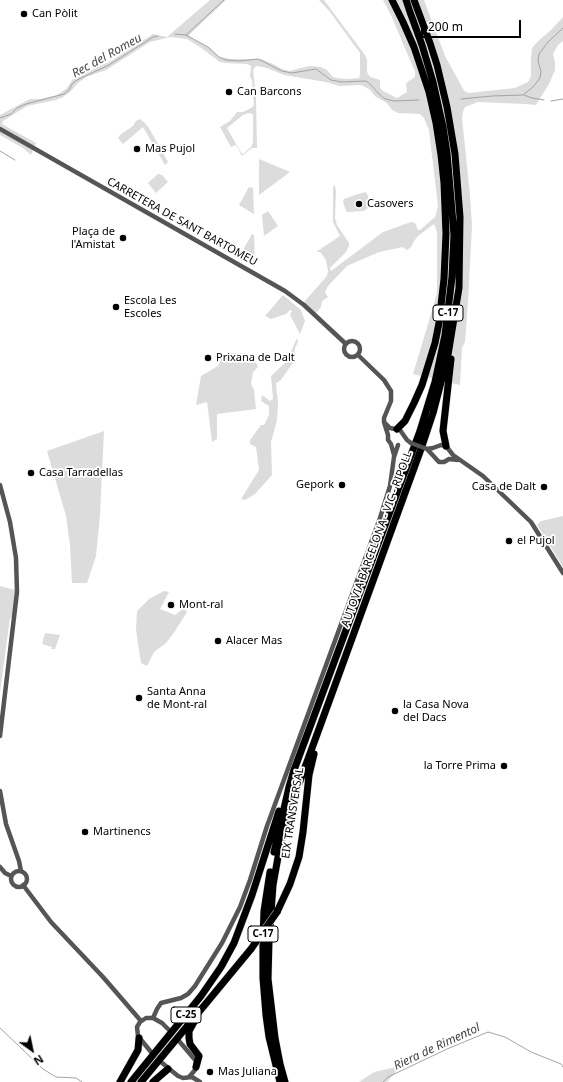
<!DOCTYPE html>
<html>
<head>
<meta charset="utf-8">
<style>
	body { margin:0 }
	#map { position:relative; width:563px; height:1082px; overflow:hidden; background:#fff; font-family:"Noto Sans",sans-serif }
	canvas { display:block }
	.north { position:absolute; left:12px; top:1030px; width:40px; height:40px; -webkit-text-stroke:3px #fff; paint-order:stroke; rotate:147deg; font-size:11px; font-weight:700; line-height:16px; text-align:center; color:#000 }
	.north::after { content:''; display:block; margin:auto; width:14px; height:18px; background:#000; clip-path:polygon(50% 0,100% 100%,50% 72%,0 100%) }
	.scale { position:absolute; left:421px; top:20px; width:100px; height:18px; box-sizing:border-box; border:2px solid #000; border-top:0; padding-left:5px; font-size:12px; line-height:14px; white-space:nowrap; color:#000; -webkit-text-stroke:3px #fff; paint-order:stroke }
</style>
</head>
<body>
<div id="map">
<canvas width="563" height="1082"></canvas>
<div class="north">N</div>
<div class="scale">200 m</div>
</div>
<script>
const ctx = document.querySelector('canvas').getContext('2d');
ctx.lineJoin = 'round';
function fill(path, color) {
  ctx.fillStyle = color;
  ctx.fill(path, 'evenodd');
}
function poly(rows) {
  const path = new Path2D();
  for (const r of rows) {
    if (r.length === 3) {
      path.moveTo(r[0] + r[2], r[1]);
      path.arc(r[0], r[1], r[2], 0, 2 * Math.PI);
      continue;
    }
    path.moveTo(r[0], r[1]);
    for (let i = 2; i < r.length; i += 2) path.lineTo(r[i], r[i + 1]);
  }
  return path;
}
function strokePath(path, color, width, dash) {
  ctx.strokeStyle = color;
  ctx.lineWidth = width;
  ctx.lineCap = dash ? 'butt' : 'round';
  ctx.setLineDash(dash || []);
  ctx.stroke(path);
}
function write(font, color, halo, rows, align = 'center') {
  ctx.font = font + ' "Noto Sans",sans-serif';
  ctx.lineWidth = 3.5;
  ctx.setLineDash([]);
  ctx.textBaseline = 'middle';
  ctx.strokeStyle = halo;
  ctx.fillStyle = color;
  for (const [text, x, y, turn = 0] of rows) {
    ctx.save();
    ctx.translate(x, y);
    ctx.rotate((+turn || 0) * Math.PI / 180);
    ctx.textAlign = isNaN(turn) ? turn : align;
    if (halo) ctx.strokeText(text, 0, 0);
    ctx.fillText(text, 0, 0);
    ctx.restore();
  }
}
fill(poly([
	[210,0,226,0,189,35,191,38,209,47,219,57,231,59,261,59,271,63,282,69,289,71,309,66,321,67,327,70,333,77,337,78,347,79,359,78,360,74,360,53,330,12,319,0,324,0,365,55,367,60,367,72,370,77,380,80,380,88,383,91,397,98,407,92,406,83,415,77,415,72,391,15,383,0,424,0,445,56,461,85,464,91,469,93,515,88,528,82,531,76,531,58,532,48,538,41,551,30,563,17,563,41,558,45,553,54,555,62,555,70,549,84,536,105,525,104,478,102,465,107,463,112,462,118,470,195,472,226,468,302,465,342,462,348,460,385,413,374,437,294,437,232,434,224,418,236,414,241,411,247,407,250,402,247,398,248,379,252,347,266,328,286,325,292,328,297,322,301,321,307,315,314,304,302,327,276,328,271,326,260,320,252,316,252,340,236,333,222,333,187,335,185,336,192,335,218,337,225,349,243,349,246,346,252,330,268,331,271,383,232,411,222,415,223,418,230,420,230,435,217,438,206,429,130,424,118,420,114,398,113,392,110,387,103,376,97,369,89,361,85,339,86,326,82,284,75,267,68,257,66,255,67,253,70,256,97,257,148,252,148,242,156,236,145,231,147,220,127,230,121,237,112,243,112,253,107,254,104,252,80,250,77,251,66,247,64,226,63,220,62,200,47,187,39,170,37,150,42,106,70,86,77,78,83,70,92,63,97,56,100,27,106,3,121,2,124,36,143,31,155,23,148,0,135,0,115,30,99,41,99,57,95,66,89,73,79,111,61,153,34,167,37],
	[249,113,253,114,253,143,251,147,243,154,240,151,227,128,243,115],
	[140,119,145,123,149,128,168,162,165,165,143,127,123,144,118,138,120,135,133,126,136,121],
	[259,159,290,172,259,195],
	[158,174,162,175,168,182,156,193,148,183],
	[249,187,253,188,254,214,239,205],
	[366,192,368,196,368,205,367,209,363,211,347,212,345,208,343,201,344,199,358,194],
	[268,211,278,226,264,236,262,215],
	[252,234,254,235,255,267,239,257],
	[283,295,301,310,305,321,300,334,290,315,292,311,290,310,286,314,271,319,265,316],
	[297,338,298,342,295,348,294,361,281,380,276,383,278,403,277,420,271,442,272,475,255,494,245,500,241,499,259,470,256,447,250,444,250,440,261,425,264,425,269,415,269,406,261,401,262,395,270,401,273,399,271,376,287,361],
	[231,353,246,353,254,358,258,367,253,372,251,384,254,390,256,409,217,414,217,439,212,442,207,402,196,405,201,376,218,366,223,356],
	[104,431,100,515,96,556,87,583,72,583,70,545,66,516,47,451],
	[563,516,563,567,537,525,541,521],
	[0,586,15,590,16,592,12,617,10,618,0,692],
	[164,591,169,592,160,609,175,615,184,608,187,612,173,634,166,643,154,652,147,666,141,663,136,630,137,611,149,599],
	[45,633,60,635,55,649,51,649,52,647,42,644],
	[401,1066,387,1082,359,1082,374,1072]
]), '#dcdcdc');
strokePath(poly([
	[175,34,186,35,208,47,219,57,226,60,239,61,258,59,282,71,292,73,316,69,331,80,342,82,366,81,371,85,379,94,385,99,394,101,419,100],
	[186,35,224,0],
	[524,95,532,98,544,100],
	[461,99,492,96,523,95,533,87,540,78,541,71,538,61,539,54,548,42,563,28],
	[551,101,563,99],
	[0,118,11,114,17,108,26,104,64,94,69,90,72,84,77,80,109,65,153,37,158,36],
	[0,151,15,160],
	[0,1028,43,1069,56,1077,76,1078,82,1082],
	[383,1082,388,1077,447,1049,488,1032,505,1037,531,1052,561,1064,563,1067]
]), '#a3a3a3', 1);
const motorway = poly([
	[392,0,403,22,414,47,429,92,436,123,441,155,444,183,446,234,444,279,439,323,435,343,422,385,414,403,405,421,397,429],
	[446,446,443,431,451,359],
	[274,852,289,787,294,770,420,431,435,382,445,335,452,277,454,235,447,153,443,127,433,82,422,45,410,12,406,0],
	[270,872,264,911,263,940,263,978,266,1015,269,1037,280,1082],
	[277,912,290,884,299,857,303,832,309,775,314,754],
	[194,1022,189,1031,189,1038,190,1044,199,1056,196,1067],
	[120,1082,138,1050,139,1038],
	[131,1082,201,996,221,967,234,943,252,895,279,811],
	[141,1082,251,949],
	[153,1082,168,1069],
	[285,1082,280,1064,275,1038,268,979,269,940,273,885,280,846,292,803,421,449,433,413,448,355,459,288,460,217,455,154,447,107,437,65,430,43,414,0]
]);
strokePath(motorway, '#dbdbdb', 8);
strokePath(poly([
	[0,129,285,291,304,305,346,344],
	[352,349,8],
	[358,355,384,380,391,391,391,401,384,418,384,422,388,435,388,440,391,444,394,455],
	[385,423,390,428,400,430,407,440,411,443],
	[427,449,433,448,441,445,446,446,453,455,483,476,531,522,563,573],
	[427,449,439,462,444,462,449,459,458,460],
	[0,485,10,522,16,558,17,592,0,736],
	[0,791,6,824,19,861,21,871],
	[0,867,5,873,11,876],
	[19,879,8],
	[23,885,51,922,103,977,141,1021],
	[153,1018,157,1009,161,1003,181,998,188,994,195,986,222,943,240,907,250,880,267,826,380,518,390,486,394,457,398,445],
	[179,1041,196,1061,195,1070,189,1077],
	[151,1052,138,1036,137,1027,140,1022,146,1018,153,1018,162,1023,169,1030],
	[161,1062,178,1076,183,1078,192,1077,200,1082]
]), '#555', 4.5);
strokePath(motorway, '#000', 7);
const motorwayBridge = poly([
	[251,949,277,912]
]);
strokePath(motorwayBridge, '#dbdbdb', 8, []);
strokePath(poly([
	[411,443,427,449]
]), '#555', 4.5);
strokePath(motorwayBridge, '#000', 7);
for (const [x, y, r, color] of [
	[24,14,4,"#000"],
	[229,92,4,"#000"],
	[137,149,4,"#000"],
	[359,204,4,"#000"],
	[123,238,4,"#000"],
	[116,307,4,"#000"],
	[208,358,4,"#000"],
	[31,473,4,"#000"],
	[342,485,4,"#000"],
	[544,487,4,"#000"],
	[509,541,4,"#000"],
	[171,605,4,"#000"],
	[218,641,4,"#000"],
	[139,698,4,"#000"],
	[395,711,4,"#000"],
	[504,766,4,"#000"],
	[85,832,4,"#000"],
	[210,1072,4,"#000"]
]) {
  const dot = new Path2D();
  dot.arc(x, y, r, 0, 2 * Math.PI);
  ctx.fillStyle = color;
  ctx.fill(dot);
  strokePath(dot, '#fff', 1.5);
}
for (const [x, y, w] of [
	[448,313,30],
	[263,934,30],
	[186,1015,30]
]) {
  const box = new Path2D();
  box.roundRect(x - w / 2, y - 8, w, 16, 3);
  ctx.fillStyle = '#fff';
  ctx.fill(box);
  strokePath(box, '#000', 1);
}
write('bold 10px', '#000', null, [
	["C-17",448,313],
	["C-17",263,934],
	["C-25",186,1015]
]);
write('11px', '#000', '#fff', [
	["Can Pòlit",32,14],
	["Can Barcons",237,92],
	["Mas Pujol",145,149],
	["Casovers",367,204],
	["Plaça de",115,232,"right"],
	["l'Amistat",115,245,"right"],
	["Escola Les",124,301],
	["Escoles",124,314],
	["Prixana de Dalt",216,358],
	["Casa Tarradellas",39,473],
	["Gepork",334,485,"right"],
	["Casa de Dalt",536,487,"right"],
	["el Pujol",517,541],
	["Mont-ral",179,605],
	["Alacer Mas",226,641],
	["Santa Anna",147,692],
	["de Mont-ral",147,705],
	["la Casa Nova",403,705],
	["del Dacs",403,718],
	["la Torre Prima",496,766,"right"],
	["Martinencs",93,832],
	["Mas Juliana",218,1072]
], 'left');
write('11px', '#000', '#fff', [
	["CARRETERA DE SANT BARTOMEU",182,222,29],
	["AUTOVIA BARCELONA - VIC - RIPOLL",377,539,-70],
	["EIX TRANSVERSAL",293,813,-81]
]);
write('italic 12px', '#444', '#fff', [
	["Rec del Romeu",107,56,-29],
	["Riera de Rimentol",437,1047,-25]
]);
</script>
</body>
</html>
